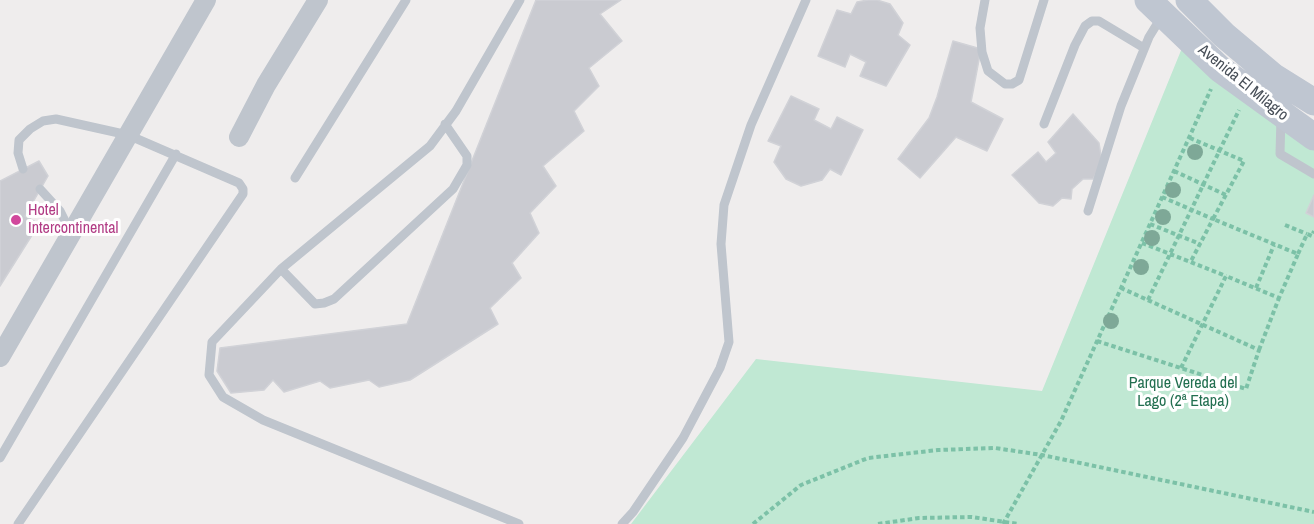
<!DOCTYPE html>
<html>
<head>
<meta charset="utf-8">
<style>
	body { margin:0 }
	canvas { display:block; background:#efeded }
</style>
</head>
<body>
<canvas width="1314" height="524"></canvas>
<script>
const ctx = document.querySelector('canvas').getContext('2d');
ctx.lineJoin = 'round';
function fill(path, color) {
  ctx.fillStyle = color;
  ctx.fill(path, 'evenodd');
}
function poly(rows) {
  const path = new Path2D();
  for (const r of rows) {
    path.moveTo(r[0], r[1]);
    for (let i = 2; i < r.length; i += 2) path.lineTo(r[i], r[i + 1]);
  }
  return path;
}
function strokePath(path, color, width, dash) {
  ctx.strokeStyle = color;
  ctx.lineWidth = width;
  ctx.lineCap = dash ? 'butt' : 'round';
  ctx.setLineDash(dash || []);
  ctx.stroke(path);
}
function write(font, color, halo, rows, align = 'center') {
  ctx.font = font + ' "Archivo Narrow",sans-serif';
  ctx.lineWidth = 6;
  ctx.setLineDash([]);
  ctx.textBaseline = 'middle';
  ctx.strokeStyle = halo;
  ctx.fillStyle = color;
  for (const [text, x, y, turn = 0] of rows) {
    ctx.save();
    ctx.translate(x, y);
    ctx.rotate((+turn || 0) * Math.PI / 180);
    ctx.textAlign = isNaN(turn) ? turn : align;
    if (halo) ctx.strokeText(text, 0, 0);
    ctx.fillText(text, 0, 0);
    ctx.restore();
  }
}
fill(poly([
	[1182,48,1314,147,1314,524,631,524,756,359,1042,391]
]), '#c0e8d3');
const building = poly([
	[536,0,621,0,600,14,622,41,589,68,599,86,574,111,584,131,543,166,556,186,530,213,539,233,512,263,521,278,490,308,498,324,410,380,379,387,369,380,330,388,320,381,284,392,273,380,264,390,231,393,217,371,220,348,407,324,536,0],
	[868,0,877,0,890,4,903,23,898,35,910,45,886,86,860,76,866,62,850,54,845,67,818,56,837,10,851,14,857,2,868,0],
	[953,41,981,49,971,102,1003,119,987,151,956,137,920,178,898,159,929,118,937,97,953,41],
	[791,96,819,109,814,120,831,129,837,117,863,130,841,175,830,169,822,180,801,186,786,179,774,162,781,146,768,141,791,96],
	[1073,114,1099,143,1102,162,1093,179,1083,179,1072,189,1071,199,1062,198,1053,206,1039,203,1012,175,1038,152,1046,162,1056,153,1048,142,1073,114],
	[39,161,48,176,25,216,39,224,0,286,0,181,39,161],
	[1314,195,1314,217,1306,213,1314,195]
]);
fill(building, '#cacbd1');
strokePath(building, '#d1d2d7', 1.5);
strokePath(poly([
	[1174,171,1226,195],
	[1162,197,1213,219,1190,263],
	[1150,224,1200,244],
	[1285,225,1307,234],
	[1142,243,1226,276],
	[1298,254,1307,234,1312,236,1314,231],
	[1256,288,1274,245],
	[1148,300,1239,110],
	[1097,341,1246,389,1259,350,1121,288],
	[1259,350,1279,298],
	[1181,368,1226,276,1279,298,1298,254,1213,219,1244,161,1190,138],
	[753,524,801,485,868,458,938,450,995,448,1042,455,1314,512],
	[878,524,919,518,972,517,1018,524],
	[1003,524,1061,421,1211,89]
]), '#7cc1a7', 4, [4.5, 3]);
strokePath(poly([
	[985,0,980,28,982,52,988,71,1005,84,1012,84,1019,80,1044,0],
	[1281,117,1280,154,1314,174],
	[1044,124,1075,45,1085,26,1092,21,1099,21,1144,48],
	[295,178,406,0],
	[40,189,60,211,66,223,66,235],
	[1088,211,1121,106,1149,37,1162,16],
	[281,269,315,304,324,303,334,299,453,189,467,165,467,156,445,124],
	[0,458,176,154],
	[18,524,243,194,243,189,239,183,128,135,56,119,43,121,30,129,19,140,18,153,23,169],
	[519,524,263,420,223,397,209,375,212,342,281,269,430,146,456,111,520,0],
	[622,524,633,512,683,438,720,368,729,342,721,244,724,205,751,125,806,0]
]), '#bfc5cd', 9);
strokePath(poly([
	[239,137,266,85,318,0],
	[0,357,206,0]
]), '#bfc5cd', 20);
strokePath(poly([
	[1148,0,1220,69,1314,137],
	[1189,0,1224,35,1274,77,1314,102]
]), '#bfc6d1', 27);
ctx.fillStyle = '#7ea897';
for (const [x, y] of [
	[1195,152],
	[1173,190],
	[1163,217],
	[1152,238],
	[1141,267],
	[1111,321]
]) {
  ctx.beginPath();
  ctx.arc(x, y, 8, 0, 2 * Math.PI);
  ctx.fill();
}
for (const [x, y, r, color] of [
	[16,220,6,"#d1479c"]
]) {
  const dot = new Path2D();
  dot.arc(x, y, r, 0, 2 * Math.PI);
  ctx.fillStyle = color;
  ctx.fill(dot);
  strokePath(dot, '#fff', 2);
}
write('16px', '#474e57', '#fff', [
	["Avenida El Milagro",1243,83,39]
]);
write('16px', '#b23c85', '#fff', [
	["Hotel",28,211],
	["Intercontinental",28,229]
], 'left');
write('16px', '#226f50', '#fff', [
	["Parque Vereda del",1183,384],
	["Lago (2ª Etapa)",1183,402]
]);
</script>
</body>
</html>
